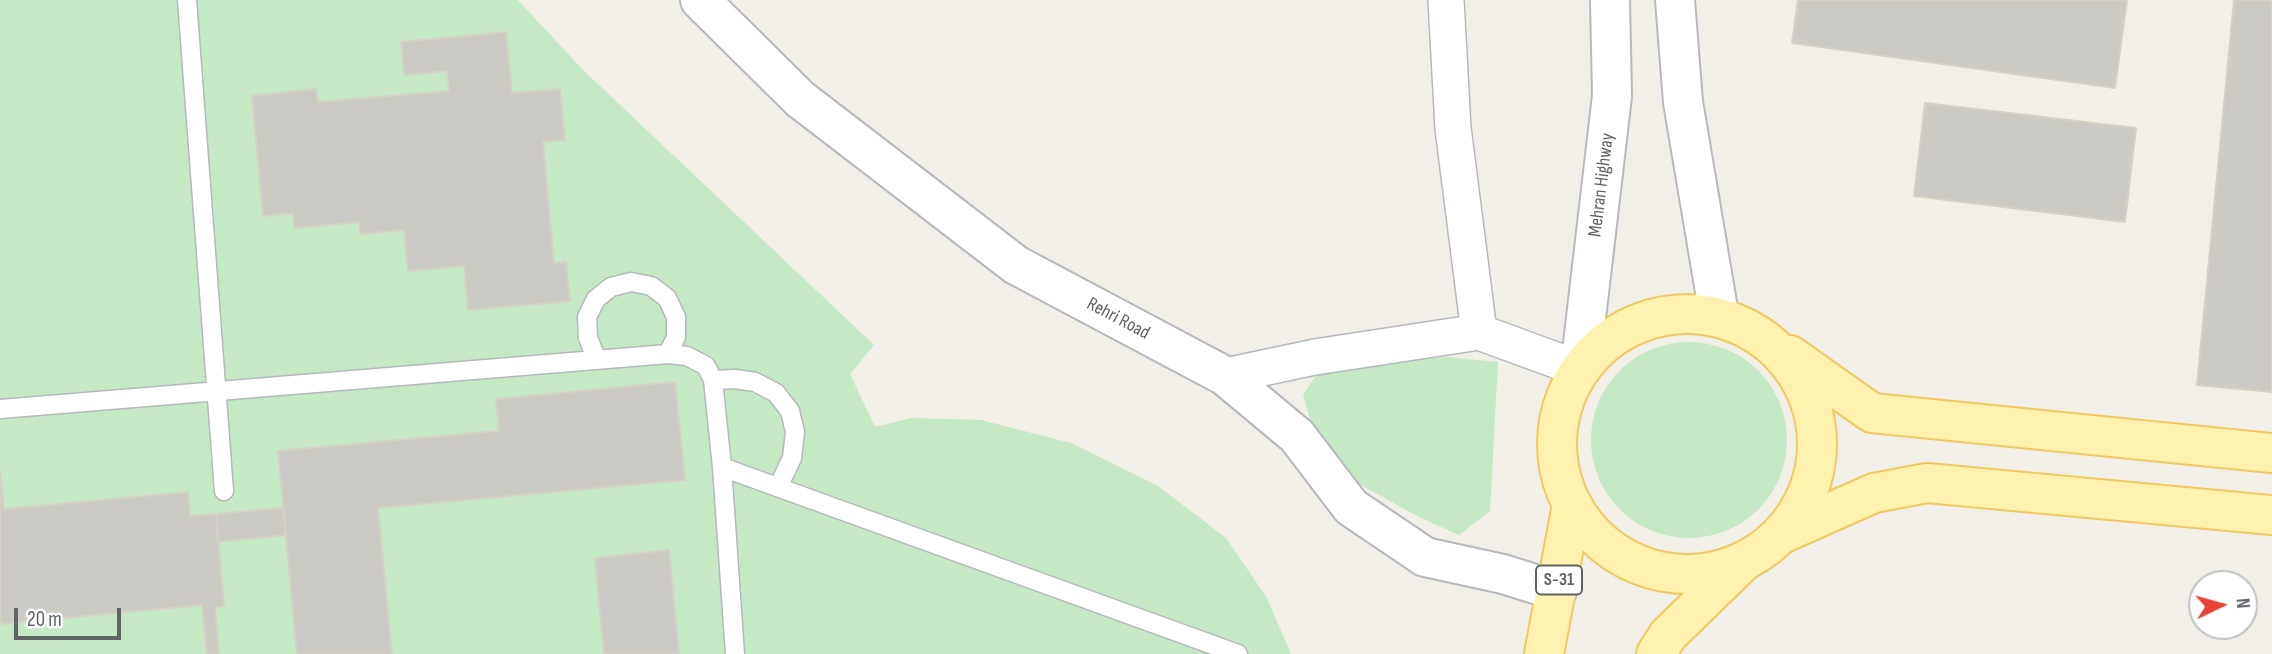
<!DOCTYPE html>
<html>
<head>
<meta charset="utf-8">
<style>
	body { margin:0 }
	#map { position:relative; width:2272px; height:654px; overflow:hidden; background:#f1efe8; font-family:"Sofia Sans Condensed",sans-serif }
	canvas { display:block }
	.north { position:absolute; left:2188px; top:570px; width:70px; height:70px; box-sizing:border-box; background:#fff; border:2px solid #bfc1c3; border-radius:50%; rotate:85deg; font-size:19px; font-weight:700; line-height:28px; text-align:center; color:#5f6368 }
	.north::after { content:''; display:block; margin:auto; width:24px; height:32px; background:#ea4335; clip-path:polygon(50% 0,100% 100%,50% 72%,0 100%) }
	.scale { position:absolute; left:14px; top:608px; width:107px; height:32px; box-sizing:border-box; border:4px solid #5f6368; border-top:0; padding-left:9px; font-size:21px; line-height:24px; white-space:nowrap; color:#5f6368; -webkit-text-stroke:5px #fff; paint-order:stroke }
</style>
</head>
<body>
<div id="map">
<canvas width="2272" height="654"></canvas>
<div class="north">N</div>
<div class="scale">20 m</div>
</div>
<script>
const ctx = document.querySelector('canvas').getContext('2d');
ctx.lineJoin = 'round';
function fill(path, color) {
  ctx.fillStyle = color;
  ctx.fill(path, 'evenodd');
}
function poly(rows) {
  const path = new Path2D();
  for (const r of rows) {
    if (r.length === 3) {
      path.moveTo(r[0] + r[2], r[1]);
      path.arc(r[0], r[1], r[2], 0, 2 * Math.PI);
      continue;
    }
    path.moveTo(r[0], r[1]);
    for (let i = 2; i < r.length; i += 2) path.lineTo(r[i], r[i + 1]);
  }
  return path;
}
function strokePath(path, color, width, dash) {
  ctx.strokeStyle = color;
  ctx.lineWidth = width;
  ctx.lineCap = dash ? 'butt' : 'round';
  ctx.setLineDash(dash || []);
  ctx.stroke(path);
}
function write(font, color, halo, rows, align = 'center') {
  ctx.font = font + ' "Sofia Sans Condensed",sans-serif';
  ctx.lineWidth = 6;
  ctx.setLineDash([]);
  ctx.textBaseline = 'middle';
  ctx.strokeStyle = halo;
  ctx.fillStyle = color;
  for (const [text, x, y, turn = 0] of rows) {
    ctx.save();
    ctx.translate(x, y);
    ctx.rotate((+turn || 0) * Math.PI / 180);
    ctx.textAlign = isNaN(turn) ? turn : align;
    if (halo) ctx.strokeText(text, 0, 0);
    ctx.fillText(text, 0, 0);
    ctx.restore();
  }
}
fill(poly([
	[0,0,518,0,582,69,874,345,850,374,875,427,911,418,981,420,1071,443,1158,486,1226,538,1267,598,1291,654,0,654],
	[1689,440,98],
	[1446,357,1498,362,1490,511,1459,535,1419,517,1359,484,1311,422,1303,395,1316,375,1370,363]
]), '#c5e8c5');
const building = poly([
	[1798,0,2127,0,2115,88,1792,43,1798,0],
	[2234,0,2272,0,2272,392,2197,385,2234,0],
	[506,32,512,93,560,89,565,140,543,142,554,263,566,262,570,301,468,310,464,266,408,271,404,230,360,234,359,222,294,228,293,213,263,216,252,96,316,89,318,102,449,91,447,71,404,75,401,42,506,32],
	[1925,103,2136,128,2125,222,1914,196,1925,103],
	[675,382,685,480,378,508,392,654,297,654,278,451,499,431,496,399,675,382],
	[0,470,4,509,188,492,190,516,216,514,224,606,215,607,219,654,207,654,202,605,0,624,0,470],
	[283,508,286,535,218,542,216,514,283,508],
	[669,550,679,654,604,654,595,558,669,550]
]);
fill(building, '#cccac5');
strokePath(building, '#d6d1c6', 2);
const service = poly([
	[187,0,224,491],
	[597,360,588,338,587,317,596,299,611,287,631,282,651,286,667,298,676,317,676,337,668,354],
	[713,380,735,379,755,382,776,393,790,411,795,432,792,458,778,487],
	[0,409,668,354,687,356,706,366,713,380,722,467,1238,654],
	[722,467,735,654]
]);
const minor = poly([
	[1446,0,1453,128,1479,332],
	[1225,376,1315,357,1479,332,1580,369]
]);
const tertiary = poly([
	[700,0,800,99,1016,265,1225,376,1297,436,1351,507,1425,557,1503,574,1557,591]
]);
const secondary = poly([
	[1675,0,1683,102,1719,315],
	[1580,369,1612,96,1610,0]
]);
const primary = poly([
	[1687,444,130],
	[1790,355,1872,413,2272,453],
	[1784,533,1874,493,1927,483,2272,515],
	[1544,654,1572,505],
	[1656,654,1668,635,1741,564]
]);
strokePath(service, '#b5b8bc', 21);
strokePath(minor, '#b5b8bc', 38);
strokePath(tertiary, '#b5b8bc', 42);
strokePath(secondary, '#b6babf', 42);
strokePath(primary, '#f2c960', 42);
strokePath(service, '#fff', 18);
strokePath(minor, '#fff', 35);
strokePath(tertiary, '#fff', 38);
strokePath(secondary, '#fff', 38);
strokePath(primary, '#fff2af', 38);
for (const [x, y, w] of [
	[1559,580,46]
]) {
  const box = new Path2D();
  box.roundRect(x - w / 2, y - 14.5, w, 29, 5);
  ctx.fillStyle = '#fff';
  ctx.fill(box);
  strokePath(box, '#5f6368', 2);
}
write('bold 18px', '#5f6368', null, [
	["S-31",1559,580]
]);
write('19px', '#5f6368', '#fff', [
	["Mehran Highway",1602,185,-83],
	["Rehri Road",1118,319,28]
]);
</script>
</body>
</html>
